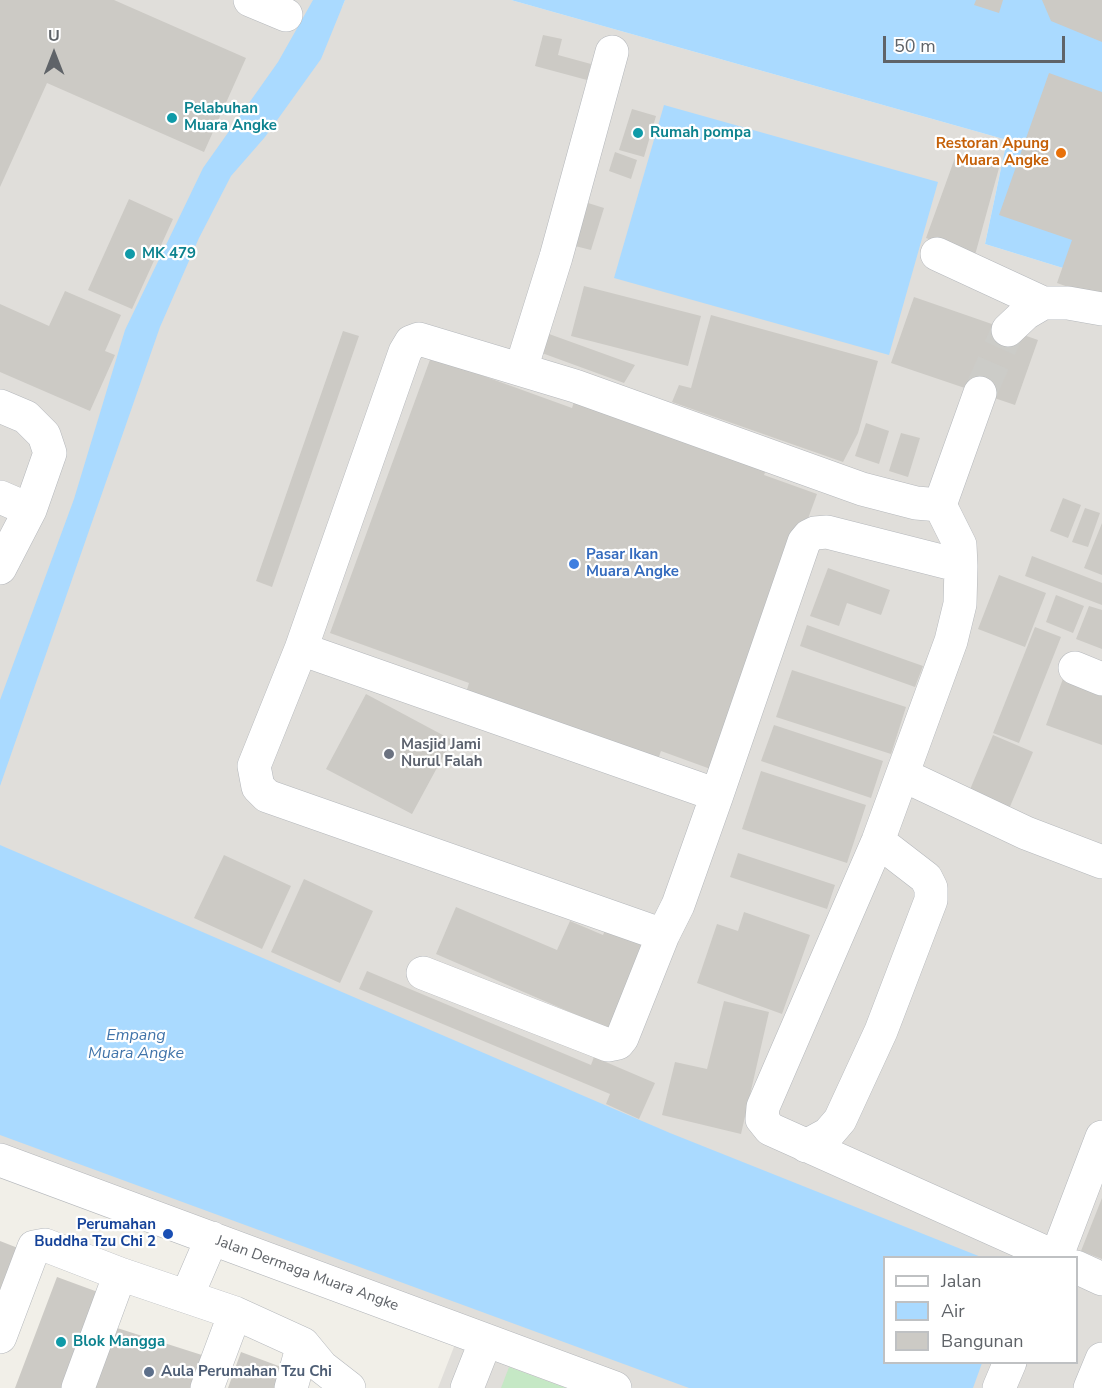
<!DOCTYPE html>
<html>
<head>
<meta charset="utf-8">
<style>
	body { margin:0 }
	#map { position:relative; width:1102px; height:1388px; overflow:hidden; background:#f1efe8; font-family:"Nunito Sans",sans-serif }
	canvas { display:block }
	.legend { position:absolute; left:883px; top:1256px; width:195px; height:108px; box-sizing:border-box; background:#fff; border:2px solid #bfc1c3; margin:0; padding:8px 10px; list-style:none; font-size:18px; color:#5f6368 }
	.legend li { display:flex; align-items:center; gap:12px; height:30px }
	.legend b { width:30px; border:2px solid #bfc1c3 }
	.north { position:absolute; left:24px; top:24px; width:60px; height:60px; -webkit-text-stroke:4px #fff; paint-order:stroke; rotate:0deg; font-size:16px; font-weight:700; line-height:24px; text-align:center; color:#5f6368 }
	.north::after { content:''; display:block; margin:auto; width:21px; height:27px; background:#5f6368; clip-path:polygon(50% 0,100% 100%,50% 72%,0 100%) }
	.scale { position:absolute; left:883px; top:36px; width:182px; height:27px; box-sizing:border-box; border:3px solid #5f6368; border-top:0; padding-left:8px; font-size:18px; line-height:21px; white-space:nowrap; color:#5f6368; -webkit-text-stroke:4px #fff; paint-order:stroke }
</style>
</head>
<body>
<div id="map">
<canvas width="1102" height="1388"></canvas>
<ul class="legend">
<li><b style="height:8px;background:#fff"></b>Jalan</li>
<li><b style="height:16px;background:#aadaff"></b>Air</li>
<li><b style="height:16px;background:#cccac5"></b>Bangunan</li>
</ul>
<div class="north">U</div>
<div class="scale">50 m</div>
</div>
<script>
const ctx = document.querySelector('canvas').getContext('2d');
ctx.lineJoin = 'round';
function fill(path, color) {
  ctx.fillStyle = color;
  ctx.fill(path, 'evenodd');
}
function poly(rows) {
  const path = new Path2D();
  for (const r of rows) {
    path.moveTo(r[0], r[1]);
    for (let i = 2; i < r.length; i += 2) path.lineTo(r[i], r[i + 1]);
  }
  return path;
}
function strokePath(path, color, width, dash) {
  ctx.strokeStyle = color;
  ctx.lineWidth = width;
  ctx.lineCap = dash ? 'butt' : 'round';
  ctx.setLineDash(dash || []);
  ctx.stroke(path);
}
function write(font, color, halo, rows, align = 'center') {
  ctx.font = font + ' "Nunito Sans",sans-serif';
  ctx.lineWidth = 4.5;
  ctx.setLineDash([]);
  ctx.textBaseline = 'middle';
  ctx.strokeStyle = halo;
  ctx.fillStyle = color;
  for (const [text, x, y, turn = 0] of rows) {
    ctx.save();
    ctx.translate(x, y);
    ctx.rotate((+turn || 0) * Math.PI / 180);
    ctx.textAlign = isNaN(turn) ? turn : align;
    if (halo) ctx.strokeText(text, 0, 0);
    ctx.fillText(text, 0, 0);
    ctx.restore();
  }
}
fill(poly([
	[0,0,321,0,342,7,345,0,511,0,1007,140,985,244,1102,280,1102,1388,438,1388,457,1339,0,1159],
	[884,1258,1076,1258,1076,1362,884,1362]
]), '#e0deda');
fill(poly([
	[509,1367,566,1388,501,1388]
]), '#c5e8c5');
fill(poly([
	[313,0,345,0,321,59,265,137,231,176,199,238,160,327,0,786,0,700,74,499,125,330,203,168,278,62],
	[511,0,1102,0,1102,280,985,244,1007,140],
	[664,105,938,182,889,355,614,278],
	[0,845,670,1133,981,1257,884,1258,884,1362,982,1363,973,1388,689,1388,0,1135]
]), '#aadaff');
fill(poly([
	[0,0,114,0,246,58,204,152,47,83,0,187],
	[976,0,1003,0,999,13,974,5],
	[1042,0,1102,0,1102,42,1051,21],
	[543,35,562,39,558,55,591,64,587,80,535,66],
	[1049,73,1102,92,1102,299,1057,283,1072,240,999,215],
	[632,109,656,116,644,157,619,150],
	[615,152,637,160,631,179,609,171],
	[956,155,999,168,975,255,926,238],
	[129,199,173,219,132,309,88,290],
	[588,203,604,208,591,250,575,246],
	[584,286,701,316,688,366,571,336],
	[65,291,121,315,105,351,115,355,90,411,0,372,0,304,49,326],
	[914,297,1038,340,1015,405,891,363],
	[711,315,878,361,858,433,843,462,672,402,679,385,691,388],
	[538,330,635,365,624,383,531,349],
	[343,331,359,336,272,587,256,581],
	[431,357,572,408,577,394,769,463,764,475,817,494,716,771,661,751,656,765,465,696,469,683,330,633],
	[866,423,889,431,879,464,855,456],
	[901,433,920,438,908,477,889,471],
	[1063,498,1081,505,1068,538,1050,531],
	[1085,508,1100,513,1088,547,1072,542],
	[1102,523,1102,575,1084,568],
	[1032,556,1102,583,1102,605,1025,576],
	[828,568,890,590,881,615,847,603,839,626,810,616],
	[999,575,1046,593,1025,647,978,629],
	[1056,595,1084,606,1073,633,1046,622],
	[1089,606,1102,610,1102,649,1076,639],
	[807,625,923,666,915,687,800,646],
	[1035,627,1061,637,1019,743,993,733],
	[792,670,906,707,891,754,776,717],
	[1064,676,1102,690,1102,745,1046,725],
	[366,694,452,740,412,814,326,769],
	[774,725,883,761,871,798,761,761],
	[993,735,1033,752,1006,816,966,799],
	[761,771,866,805,847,863,742,829],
	[738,853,835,885,827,909,730,877],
	[224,855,291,886,262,949,194,918],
	[304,879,373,911,340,983,271,952],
	[456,907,557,950,570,921,603,935,606,928,653,948,616,1032,436,954],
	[744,912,810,935,782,1014,697,983,717,924,738,931],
	[367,971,591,1065,594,1057,655,1083,639,1119,606,1104,610,1094,359,989],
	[724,1001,769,1012,741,1134,662,1115,675,1062,707,1069],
	[1102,1198,1102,1259,1081,1251],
	[0,1241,23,1250,0,1310],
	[57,1277,106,1295,71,1388,15,1388],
	[114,1327,205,1356,194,1388,94,1388],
	[241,1352,292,1371,285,1388,228,1388]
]), '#cccac5');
strokePath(poly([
	[980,393,1008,330]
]), '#ccccc8', 33, [33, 16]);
const minor = poly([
	[250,0,286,15],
	[937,254,1043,303],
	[1008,330,1026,313,1043,303,1068,303,1102,309],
	[521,369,556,257,612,52],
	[980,393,940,505,960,545,961,566,960,604,951,641,878,841,763,1107,762,1119,770,1129,1058,1258],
	[0,406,26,417,44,435,50,453,30,510,0,568],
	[0,497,30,510],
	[940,505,916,503,862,489,575,386,419,339,411,342,405,352,301,649,717,795,804,542,809,536,815,533,827,532,961,566],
	[301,649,254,766,258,787,267,796,663,935,678,905,717,795],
	[1075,668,1102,679],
	[903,775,1026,833,1102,862],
	[423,973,608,1045,618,1043,622,1038,663,935],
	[806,1146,828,1134,840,1120,881,1031,931,900,931,888,926,878,878,841],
	[0,1160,615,1388],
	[1056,1258,1102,1137],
	[1076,1267,1102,1279],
	[187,1296,212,1238],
	[0,1337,34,1247,45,1245,120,1274],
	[78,1388,120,1274,235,1313,303,1344,322,1367,349,1388],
	[207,1388,235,1313],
	[291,1388,303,1344],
	[467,1388,486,1340],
	[999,1388,1010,1362],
	[1090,1388,1102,1359]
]);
strokePath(minor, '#b5b8bc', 34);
strokePath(minor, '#fff', 33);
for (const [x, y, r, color] of [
	[172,118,6,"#0f9aa8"],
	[638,133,6,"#0f9aa8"],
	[1061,153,6,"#e8710a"],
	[130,254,6,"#0f9aa8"],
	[574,564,6,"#3f7fe0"],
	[389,754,6,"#6b7280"],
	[168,1234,6,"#1a4fb4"],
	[61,1342,6,"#0f9aa8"],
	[149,1372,6,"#5c6f8a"]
]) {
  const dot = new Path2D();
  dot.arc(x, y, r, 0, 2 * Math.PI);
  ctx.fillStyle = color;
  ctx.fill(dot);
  strokePath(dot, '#fff', 2);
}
write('bold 15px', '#0d838f', '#fff', [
	["Pelabuhan",184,109],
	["Muara Angke",184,126],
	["Rumah pompa",650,133],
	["MK 479",142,254],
	["Blok Mangga",73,1342]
], 'left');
write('bold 15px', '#c56008', '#fff', [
	["Restoran Apung",1049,144],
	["Muara Angke",1049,161]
], 'right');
write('bold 15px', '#366cbe', '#fff', [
	["Pasar Ikan",586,555],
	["Muara Angke",586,572]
], 'left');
write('bold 15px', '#5b616d', '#fff', [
	["Masjid Jami",401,745],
	["Nurul Falah",401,762]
], 'left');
write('bold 15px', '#164399', '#fff', [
	["Perumahan",156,1225],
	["Buddha Tzu Chi 2",156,1242]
], 'right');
write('15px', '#5f6368', '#fff', [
	["Jalan Dermaga Muara Angke",307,1274,20]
]);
write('bold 15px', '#4e5e75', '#fff', [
	["Aula Perumahan Tzu Chi",161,1372]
], 'left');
write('italic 16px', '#4174aa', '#fff', [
	["Empang",136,1036],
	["Muara Angke",136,1054]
]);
</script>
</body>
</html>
